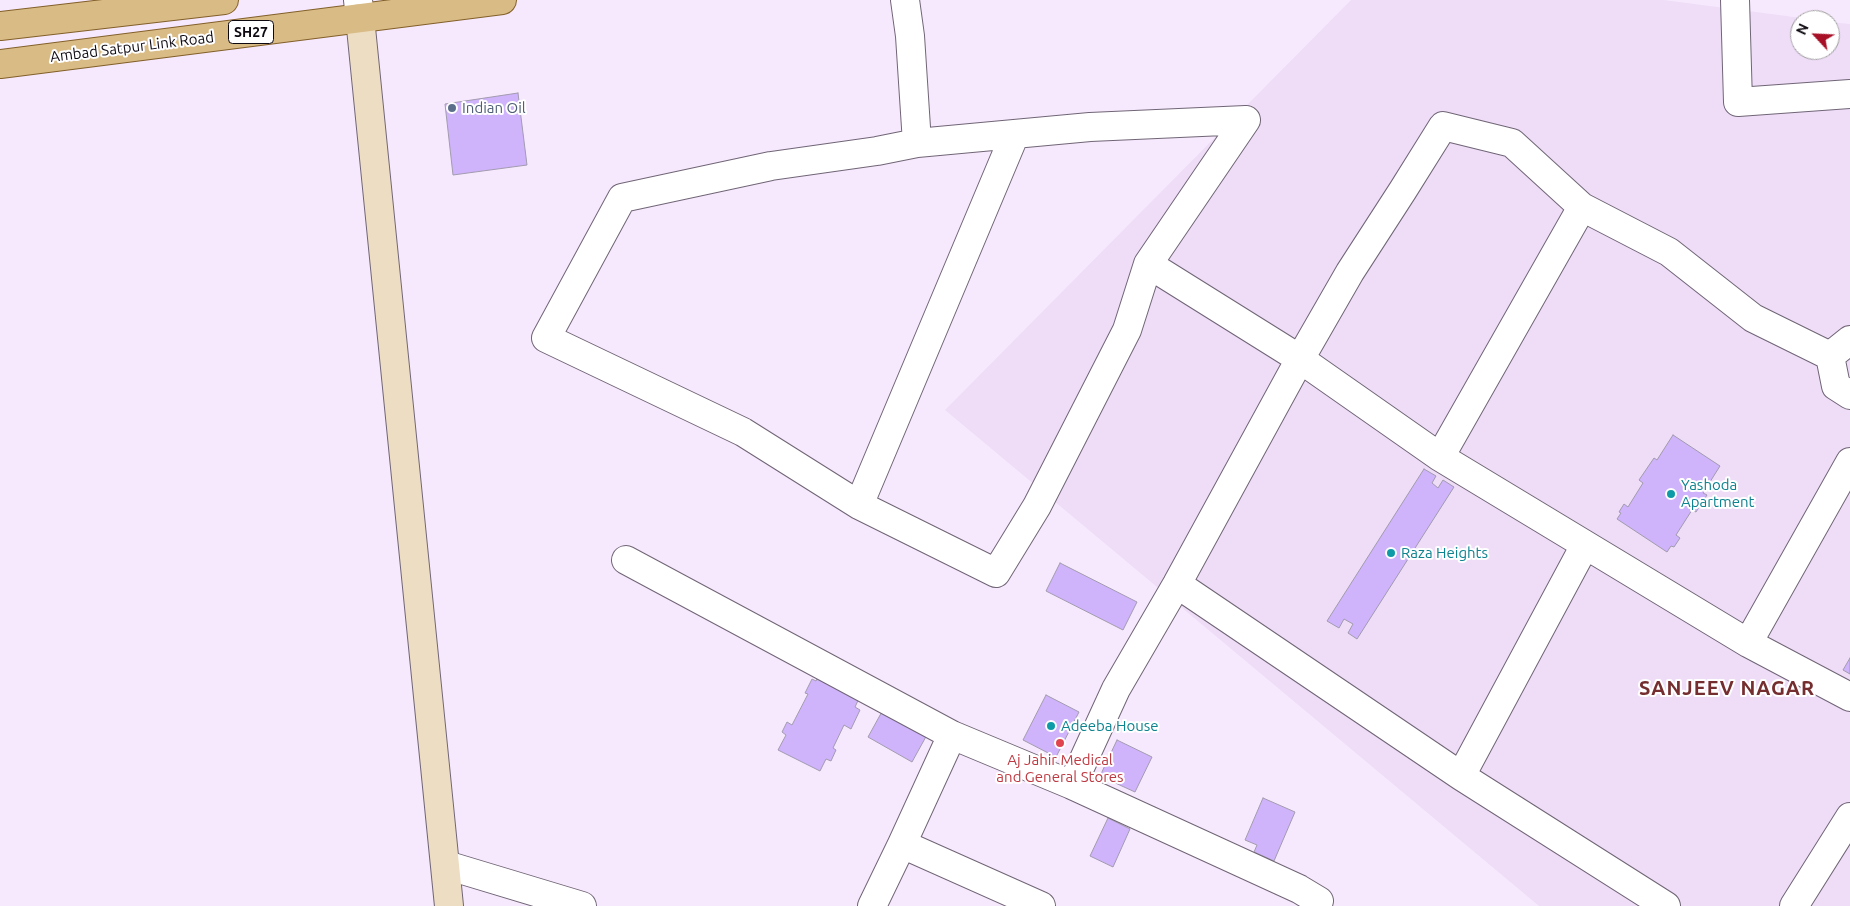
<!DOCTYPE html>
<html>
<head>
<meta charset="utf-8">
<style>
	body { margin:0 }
	#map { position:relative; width:1850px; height:906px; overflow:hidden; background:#f7e9fd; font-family:Ubuntu,sans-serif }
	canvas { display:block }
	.north { position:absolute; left:1790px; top:10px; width:50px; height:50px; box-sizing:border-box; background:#fff; border:1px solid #9f9d9f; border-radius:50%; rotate:295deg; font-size:14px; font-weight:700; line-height:20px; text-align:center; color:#0e0910 }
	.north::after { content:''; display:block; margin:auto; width:18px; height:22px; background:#a81027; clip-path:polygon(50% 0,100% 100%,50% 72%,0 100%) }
</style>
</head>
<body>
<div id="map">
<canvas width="1850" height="906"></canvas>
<div class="north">N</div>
</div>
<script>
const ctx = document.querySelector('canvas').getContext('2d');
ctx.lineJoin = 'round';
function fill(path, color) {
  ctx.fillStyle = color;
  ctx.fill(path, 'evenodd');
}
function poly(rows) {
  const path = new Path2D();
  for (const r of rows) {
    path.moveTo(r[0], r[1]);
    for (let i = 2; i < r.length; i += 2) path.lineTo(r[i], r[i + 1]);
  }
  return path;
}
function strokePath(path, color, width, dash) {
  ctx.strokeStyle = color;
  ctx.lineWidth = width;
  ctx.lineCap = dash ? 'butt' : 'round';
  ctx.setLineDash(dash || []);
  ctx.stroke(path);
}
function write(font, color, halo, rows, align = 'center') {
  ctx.font = font + ' Ubuntu,sans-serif';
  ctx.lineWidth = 4;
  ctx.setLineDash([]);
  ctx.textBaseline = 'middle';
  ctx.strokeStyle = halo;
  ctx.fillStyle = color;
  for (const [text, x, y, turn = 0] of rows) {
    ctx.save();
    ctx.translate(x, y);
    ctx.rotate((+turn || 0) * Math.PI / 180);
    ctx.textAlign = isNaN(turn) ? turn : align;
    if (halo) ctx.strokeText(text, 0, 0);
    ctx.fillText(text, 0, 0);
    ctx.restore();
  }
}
fill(poly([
	[1351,0,1664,0,1817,20,1800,20,1800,50,1830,50,1830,22,1850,24,1850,906,1539,906,945,410]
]), '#efddf8');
const building = poly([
	[518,93,527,165,453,175,445,104,518,93],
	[1673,435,1720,466,1703,493,1707,495,1696,512,1692,510,1676,535,1680,538,1674,547,1671,546,1667,552,1617,519,1621,513,1619,512,1624,504,1628,507,1643,483,1639,480,1654,458,1657,460,1673,435],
	[1424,469,1436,476,1432,483,1438,488,1443,480,1454,487,1357,639,1348,633,1353,624,1344,619,1339,628,1327,621,1424,469],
	[1060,563,1137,602,1123,630,1046,591,1060,563],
	[1850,658,1850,674,1843,670,1850,658],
	[821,671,862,692,855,707,860,710,851,729,844,725,833,748,836,750,831,761,826,759,820,771,778,750,786,735,782,732,787,722,792,725,808,694,805,693,812,679,816,681,821,671],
	[1046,695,1079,712,1056,757,1023,740,1046,695],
	[884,708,928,733,912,762,868,737,884,708],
	[1117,740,1152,757,1135,792,1100,776,1117,740],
	[1263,798,1295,812,1274,861,1254,852,1257,845,1245,840,1263,798],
	[1108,818,1130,829,1113,867,1090,856,1108,818]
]);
fill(building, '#cfb3fb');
strokePath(building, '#a29baf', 1);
const minor = poly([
	[358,0,360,18],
	[905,0,910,36,917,143],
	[1735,0,1738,102,1850,94],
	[1246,120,1148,264,1127,330,1037,506,996,573,859,505,743,432,546,338,622,198,771,166,877,151,917,143,1090,127,1246,120],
	[1148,264,1300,359,1440,457,1748,643,1850,697],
	[1830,356,1836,386,1850,395],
	[1440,457,1582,207],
	[859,505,1015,134],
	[626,560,952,735],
	[1177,584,1461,776,1666,906],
	[1748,643,1850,462],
	[1461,776,1585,545],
	[1072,785,1116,689,1177,584,1300,359,1350,272,1403,190,1443,126,1512,143,1582,207,1669,252,1753,318,1830,356,1850,340],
	[902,844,1041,906],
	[446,865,582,906],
	[872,906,902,844,952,735,1072,785,1299,889,1319,901,1317,906],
	[1794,906,1850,817]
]);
const secondary = poly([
	[360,18,449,906]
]);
const primary = poly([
	[0,26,224,0],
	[0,64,502,0]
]);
strokePath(minor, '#706576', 30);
strokePath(secondary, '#706576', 30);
strokePath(primary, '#825f29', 30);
strokePath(minor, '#fff', 28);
strokePath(secondary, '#ecddc3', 28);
strokePath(primary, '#d9bb86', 28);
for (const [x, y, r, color] of [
	[452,108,5,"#5c6f8a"],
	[1671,494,5,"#0f9aa8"],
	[1391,553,5,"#0f9aa8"],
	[1051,726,5,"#0f9aa8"],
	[1060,743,5,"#e0444e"]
]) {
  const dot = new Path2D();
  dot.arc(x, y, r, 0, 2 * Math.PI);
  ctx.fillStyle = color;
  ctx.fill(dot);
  strokePath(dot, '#fff', 2);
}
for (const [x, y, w] of [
	[251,32,45]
]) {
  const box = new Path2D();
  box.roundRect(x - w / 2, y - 11.5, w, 23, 4);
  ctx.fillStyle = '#fff';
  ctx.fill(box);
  strokePath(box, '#0e0910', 1);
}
write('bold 14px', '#0e0910', null, [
	["SH27",251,32]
]);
write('15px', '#0e0910', '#fff', [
	["Ambad Satpur Link Road",132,47,-7]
]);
write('15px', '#4e5e75', '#fff', [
	["Indian Oil",462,108]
], 'left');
write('15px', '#0d838f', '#fff', [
	["Yashoda",1681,485],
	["Apartment",1681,502],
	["Raza Heights",1401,553],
	["Adeeba House",1061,726]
], 'left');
write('15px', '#be3a42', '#fff', [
	["Aj Jahir Medical",1060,760],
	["and General Stores",1060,777]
]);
ctx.letterSpacing = '1px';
write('bold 20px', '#752e2f', '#fff', [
	["SANJEEV NAGAR",1727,688]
]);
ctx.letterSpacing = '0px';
</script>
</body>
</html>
